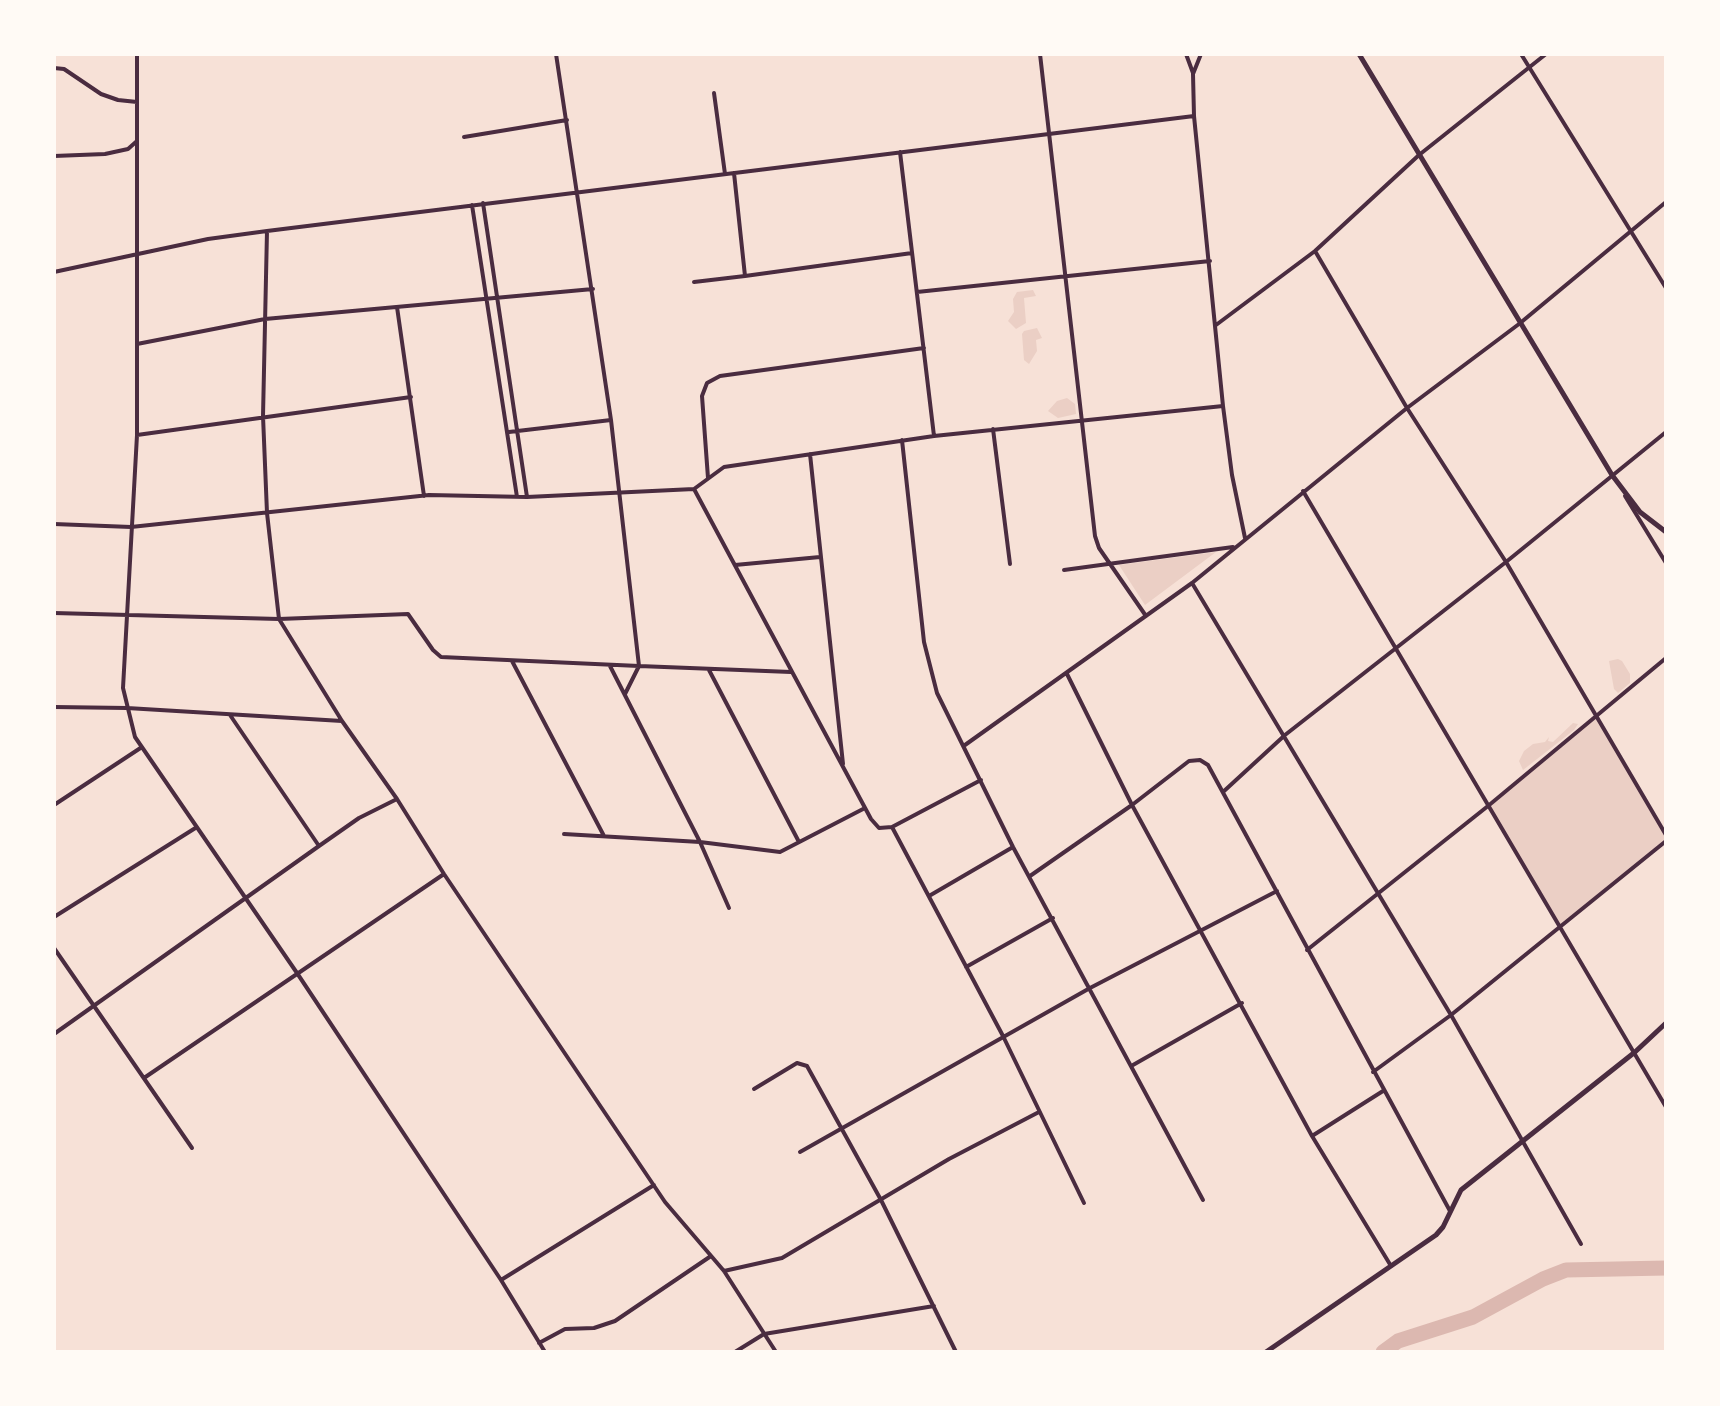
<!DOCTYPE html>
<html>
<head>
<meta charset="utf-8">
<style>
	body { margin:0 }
	#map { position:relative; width:1720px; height:1406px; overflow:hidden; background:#f7e1d7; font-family:"Titillium Web",sans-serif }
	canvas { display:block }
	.frame { position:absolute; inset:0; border:56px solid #fffaf5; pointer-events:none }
</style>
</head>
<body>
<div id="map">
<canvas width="1720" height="1406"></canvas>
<div class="frame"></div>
</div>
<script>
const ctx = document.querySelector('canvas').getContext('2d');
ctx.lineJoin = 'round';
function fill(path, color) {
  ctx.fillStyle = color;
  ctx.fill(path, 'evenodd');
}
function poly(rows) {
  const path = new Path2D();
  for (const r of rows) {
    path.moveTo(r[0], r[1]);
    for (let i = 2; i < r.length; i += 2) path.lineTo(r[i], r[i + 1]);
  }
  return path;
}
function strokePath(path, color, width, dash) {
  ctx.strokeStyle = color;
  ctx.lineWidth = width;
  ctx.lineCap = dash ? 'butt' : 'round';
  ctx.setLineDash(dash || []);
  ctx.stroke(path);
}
fill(poly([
	[1033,290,1036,296,1024,298,1026,323,1016,329,1008,321,1014,312,1013,299,1017,292],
	[1037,328,1042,338,1036,340,1037,351,1029,364,1024,360,1022,334,1024,331],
	[1067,398,1075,404,1076,414,1058,418,1048,411,1057,401],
	[1216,552,1145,605,1119,565],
	[1618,659,1622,661,1630,674,1630,683,1618,693,1614,689,1609,661],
	[1597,715,1666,835,1666,841,1559,925,1488,806],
	[1573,723,1578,724,1574,730,1523,770,1519,761,1524,751,1533,744,1545,742,1549,737,1548,741,1553,742]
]), '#ebcfc5');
strokePath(poly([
	[1383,1352,1398,1341,1473,1317,1543,1279,1566,1270,1666,1268]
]), '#dcb8b0', 15);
strokePath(poly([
	[137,54,137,435,123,688,135,737,297,973,501,1280,545,1352],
	[1040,54,1095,536,1099,548,1146,616],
	[1186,54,1193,73],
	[1201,54,1193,74,1194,116,1223,406,1232,475,1245,538],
	[1521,54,1666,288],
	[54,68,64,69,101,94,118,100,137,102],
	[714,93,725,174],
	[464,137,567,120],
	[900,152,934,436],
	[54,156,105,154,128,149,137,141],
	[734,173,745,276,912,253],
	[483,203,527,497],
	[472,205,517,497],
	[267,231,263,416,267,513,279,619,342,721,397,799,444,874,665,1202,724,1271,776,1352],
	[1315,251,1407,408,1506,562,1666,835],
	[54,272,208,239,267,231,1194,116],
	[694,282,745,276],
	[917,292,1210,261],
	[397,307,424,496],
	[1216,325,1315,251,1419,155,1546,54],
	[137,344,265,319,593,289],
	[993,429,1010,564],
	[509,432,611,420],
	[137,435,411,397],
	[902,440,924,642,937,693,1013,847,1203,1200],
	[810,454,843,764],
	[708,478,702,396,707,383,720,376,924,348],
	[694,489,871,819,879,828,892,827,981,780],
	[1303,491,1666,1107],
	[1625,496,1666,563],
	[54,524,131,527,429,495,527,497,694,489,724,467,934,436,1223,406],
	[735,565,820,557],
	[1064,570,1233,547],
	[1192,583,1451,1015,1581,1244],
	[54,613,279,619,408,614,433,650,441,657,639,666,611,420,556,54],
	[512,661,604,836],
	[610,666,700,842,729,908],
	[709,670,799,842],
	[1067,674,1132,805,1312,1136,1391,1266],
	[625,694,639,666,791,672],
	[54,707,127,708,342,721],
	[230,715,319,846],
	[965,745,1192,583,1407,408,1519,324,1666,202],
	[1223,792,1285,735,1506,562,1666,432],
	[54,805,142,747],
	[892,827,1003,1036,1084,1203],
	[564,834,700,842,780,852,865,808],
	[1030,876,1132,805,1189,761,1200,760,1208,765,1450,1211],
	[929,896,1013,847],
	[54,917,197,827],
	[54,948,192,1148],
	[1307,950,1488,806,1666,658],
	[966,967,1053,918],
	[54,1034,319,846,359,818,397,799],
	[1133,1065,1242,1003],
	[1373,1072,1451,1015,1666,841],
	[144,1078,444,874],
	[754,1089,797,1063,807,1066,881,1200,956,1352],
	[1312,1136,1383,1091],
	[800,1152,1090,988,1277,891],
	[724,1271,782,1258,949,1159,1039,1112],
	[501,1280,654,1185],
	[539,1343,565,1329,594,1328,615,1321,711,1256],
	[735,1352,764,1334,934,1306]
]), '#4a2c40', 4);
strokePath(poly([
	[1359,54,1612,475,1640,512,1666,532],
	[1266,1352,1436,1235,1443,1227,1461,1190,1635,1052,1666,1023]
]), '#4a2c40', 5);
</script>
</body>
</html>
